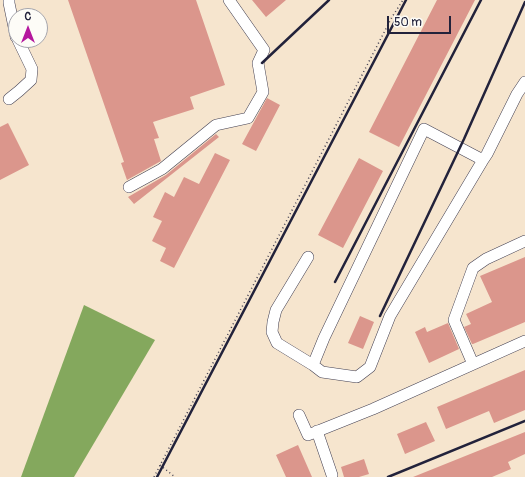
<!DOCTYPE html>
<html>
<head>
<meta charset="utf-8">
<style>
	body { margin:0 }
	#map { position:relative; width:525px; height:477px; overflow:hidden; background:#f6e5ce; font-family:Pangolin,sans-serif }
	canvas { display:block }
	.north { position:absolute; left:8px; top:8px; width:40px; height:40px; box-sizing:border-box; background:#fdfcf7; border:1px solid #a5a5ac; border-radius:50%; rotate:0deg; font-size:11px; font-weight:700; line-height:16px; text-align:center; color:#22223b }
	.north::after { content:''; display:block; margin:auto; width:14px; height:18px; background:#b5179e; clip-path:polygon(50% 0,100% 100%,50% 72%,0 100%) }
	.scale { position:absolute; left:387px; top:16px; width:64px; height:18px; box-sizing:border-box; border:2px solid #22223b; border-top:0; padding-left:5px; font-size:12px; line-height:14px; white-space:nowrap; color:#22223b; -webkit-text-stroke:3px #fdfcf7; paint-order:stroke }
</style>
</head>
<body>
<div id="map">
<canvas width="525" height="477"></canvas>
<div class="north">С</div>
<div class="scale">50 m</div>
</div>
<script>
const ctx = document.querySelector('canvas').getContext('2d');
ctx.lineJoin = 'round';
function fill(path, color) {
  ctx.fillStyle = color;
  ctx.fill(path, 'evenodd');
}
function poly(rows) {
  const path = new Path2D();
  for (const r of rows) {
    path.moveTo(r[0], r[1]);
    for (let i = 2; i < r.length; i += 2) path.lineTo(r[i], r[i + 1]);
  }
  return path;
}
function strokePath(path, color, width, dash) {
  ctx.strokeStyle = color;
  ctx.lineWidth = width;
  ctx.lineCap = dash ? 'butt' : 'round';
  ctx.setLineDash(dash || []);
  ctx.stroke(path);
}
fill(poly([
	[84,305,155,340,74,477,21,477]
]), '#84a85d');
fill(poly([
	[68,0,196,0,225,85,190,97,194,109,153,122,159,138,154,139,161,161,127,180,121,163,124,162],
	[252,0,286,0,266,17],
	[437,0,475,0,399,147,369,132],
	[267,98,280,105,256,151,242,144],
	[8,123,29,165,0,180,0,127],
	[216,134,219,137,134,204,128,197,166,175],
	[215,153,230,160,174,268,160,261,166,248,152,241,162,221,153,217,165,192,174,197,184,177,199,184],
	[359,158,383,171,343,248,318,235],
	[525,257,525,322,473,344,472,344,464,327,471,324,466,314,492,302,480,276],
	[360,316,374,322,363,349,348,343],
	[448,323,459,349,429,363,415,332,425,327,427,332],
	[525,370,525,410,494,423,489,411,446,429,437,407],
	[426,422,435,441,405,454,397,434],
	[525,432,525,454,508,462,511,469,492,477,413,477],
	[298,445,312,477,286,477,276,455],
	[364,459,369,474,359,477,344,477,341,467]
]), '#db968c');
const minor = poly([
	[9,0,9,3,16,37],
	[9,99,19,91,31,80,32,69,18,40],
	[483,160,424,129,324,338,313,365,322,372,357,377,370,367,390,316,483,160,487,154,517,94,525,82],
	[129,187,162,169,216,125,248,118,263,92,258,63,264,50,229,0],
	[308,257,276,310,273,322,272,332,277,343,313,365],
	[473,364,454,320,473,268,486,259,525,241],
	[299,415,308,435,373,409,525,341],
	[317,431,332,475]
]);
strokePath(minor, '#423f51', 12);
strokePath(poly([
	[160,465,175,477],
	[154,477,392,17,403,0]
]), '#423f51', 1.5, [1, 3]);
strokePath(minor, '#fff', 11);
strokePath(poly([
	[262,63,329,0],
	[335,282,481,0],
	[380,316,464,139,525,2],
	[157,477,406,0],
	[388,477,525,421]
]), '#22223b', 2.5);
</script>
</body>
</html>
